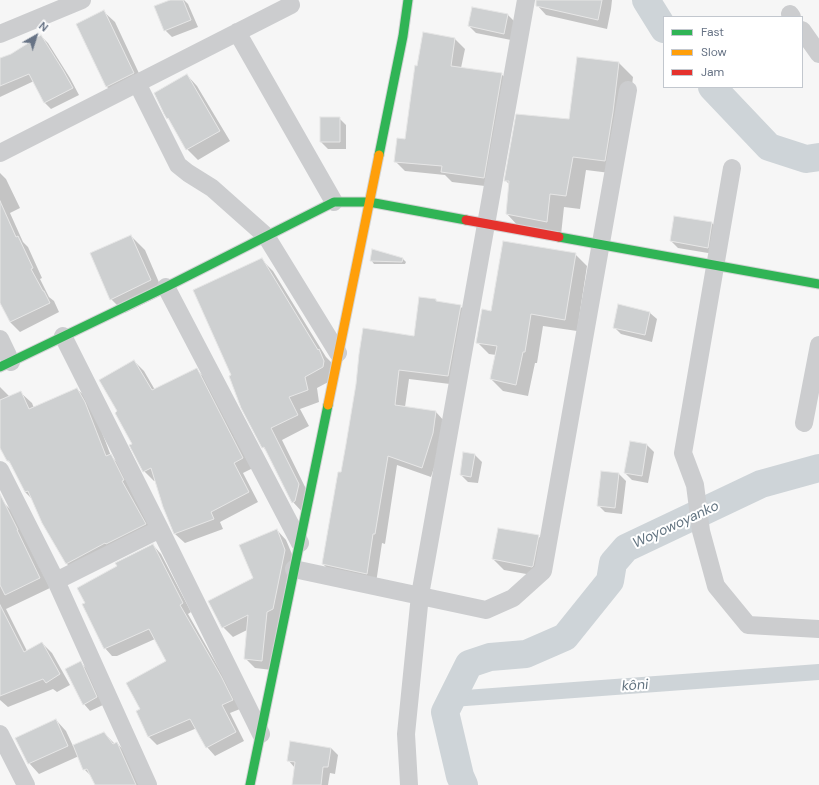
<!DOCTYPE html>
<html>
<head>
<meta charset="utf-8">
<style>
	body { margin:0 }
	#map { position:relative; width:819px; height:785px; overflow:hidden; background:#f6f6f6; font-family:"DM Sans",sans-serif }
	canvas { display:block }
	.legend { position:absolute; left:663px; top:16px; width:140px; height:72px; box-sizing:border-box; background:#fff; border:1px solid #c2c7ce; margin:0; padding:5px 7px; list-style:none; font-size:12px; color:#677385 }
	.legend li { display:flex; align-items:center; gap:8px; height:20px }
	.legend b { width:20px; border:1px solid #c2c7ce }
	.north { position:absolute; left:16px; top:16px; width:40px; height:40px; -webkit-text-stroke:3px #fff; paint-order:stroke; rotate:39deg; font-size:11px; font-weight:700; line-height:16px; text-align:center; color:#677385 }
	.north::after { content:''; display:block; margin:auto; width:14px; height:18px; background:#677385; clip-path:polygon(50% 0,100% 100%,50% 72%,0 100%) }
</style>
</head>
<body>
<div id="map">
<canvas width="819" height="785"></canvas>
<ul class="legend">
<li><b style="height:5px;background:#30b455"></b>Fast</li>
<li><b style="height:5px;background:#ff9f0a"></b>Slow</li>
<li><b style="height:5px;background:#e5322d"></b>Jam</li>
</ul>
<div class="north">N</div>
</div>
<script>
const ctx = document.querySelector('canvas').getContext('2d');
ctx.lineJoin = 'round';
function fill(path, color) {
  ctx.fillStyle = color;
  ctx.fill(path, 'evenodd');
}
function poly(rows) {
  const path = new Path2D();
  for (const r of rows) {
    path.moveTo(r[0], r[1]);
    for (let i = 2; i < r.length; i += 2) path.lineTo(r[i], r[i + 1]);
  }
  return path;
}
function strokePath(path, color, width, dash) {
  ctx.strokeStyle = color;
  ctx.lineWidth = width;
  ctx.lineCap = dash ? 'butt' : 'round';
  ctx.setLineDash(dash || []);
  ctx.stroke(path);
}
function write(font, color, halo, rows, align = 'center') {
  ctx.font = font + ' "DM Sans",sans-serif';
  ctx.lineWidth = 4;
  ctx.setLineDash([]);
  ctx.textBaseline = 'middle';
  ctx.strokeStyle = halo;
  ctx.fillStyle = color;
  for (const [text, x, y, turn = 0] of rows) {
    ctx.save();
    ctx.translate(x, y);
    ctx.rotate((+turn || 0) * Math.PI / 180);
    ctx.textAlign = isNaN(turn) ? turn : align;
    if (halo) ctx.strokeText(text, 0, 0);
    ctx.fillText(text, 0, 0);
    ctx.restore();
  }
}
fill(poly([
	[173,0,184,0,188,4,198,27,172,37,165,30],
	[538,0,612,0,611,9,607,29,546,15,537,5],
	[104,12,115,22,144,84,118,97,107,87,78,24],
	[508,15,515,22,511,40,476,33,469,26],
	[41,36,48,43,70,78,79,95,51,109,44,102,34,81,0,97,0,59,12,54],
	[455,39,465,49,461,68,501,74,511,83,493,187,452,182,445,175,405,171,395,161],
	[619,63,633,77,627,127,618,174,586,170,580,209,564,207,561,235,520,228,507,214,509,184,506,181,570,120],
	[187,75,197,86,230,141,198,160,187,149,172,122,165,114],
	[339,118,346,125,346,149,328,149,321,142],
	[0,173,6,179,20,208,10,213,23,242,28,247,42,278,40,279,49,297,54,301,59,312,20,332,10,322,0,300],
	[712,223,718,230,714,254,678,248,671,241],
	[131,236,145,250,164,294,125,313,111,299],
	[575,254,587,266,577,331,543,326,537,363,535,363,528,396,503,391,491,379,496,355,489,354,477,342,492,312],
	[402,258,406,262,405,264,374,264,371,260],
	[261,259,273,271,326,357,331,362,334,379,317,388,319,402,300,409,309,426,282,440,310,497,304,514,293,502,268,453,263,447,232,376],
	[436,300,438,303,460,306,470,316,458,385,409,379,405,407,436,412,445,422,442,443,431,477,397,465,385,544,382,543,376,583,333,574,323,564,342,474],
	[619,305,650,313,657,319,652,342,621,334,614,327],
	[134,361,144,371,155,390,197,370,206,379,253,468,243,473,258,502,220,522,223,529,185,543,175,534,164,506,156,480,154,481,144,471,119,412],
	[0,387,10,397,21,393,32,403,34,408,77,389,88,399,95,414,111,456,121,466,156,535,77,574,67,564,43,522,32,499,25,492,12,465,8,461,0,445],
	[647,445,654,452,648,483,632,480,625,473],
	[464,453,475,455,482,462,478,483,468,482,461,475],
	[619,474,626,481,622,514,605,512,598,505],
	[4,503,14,513,50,588,6,609,27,651,42,643,52,653,70,685,57,692,53,689,8,707,0,700,0,506],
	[277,530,286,540,295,561,272,670,255,668,245,658,247,630,233,637,223,627,210,602,254,579],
	[538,536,549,546,543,577,504,570,493,559],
	[153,545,161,554,191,612,188,614,229,686,240,709,230,713,244,741,215,756,207,747,197,728,157,745,149,737,138,711,141,710,168,662,155,639,117,656,112,656,104,647],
	[80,662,87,669,103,705,90,711,84,704],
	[56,720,66,731,73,746,104,733,115,744,117,743,126,753,141,785,96,785,92,777,84,769,79,756,39,774,29,763],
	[291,742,331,748,338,755,335,774,330,773,328,785,293,785,295,768,288,760]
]), '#0003');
strokePath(poly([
	[452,699,819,672]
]), '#ced4d8', 16);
strokePath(poly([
	[646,0,664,29],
	[712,87,769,147,806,159,819,157],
	[464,785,460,776,445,712,469,664,490,657,526,654,565,637,610,581,613,563,626,548,761,484,819,468]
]), '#ced4d8', 28);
const building = poly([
	[170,0,183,0,191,20,164,31,154,6,170,0],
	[536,0,602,0,598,20,536,6,536,0],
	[472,7,508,14,504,34,468,26,472,7],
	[104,10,134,73,106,87,76,24,104,10],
	[423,32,455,38,451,66,502,73,484,178,441,172,442,166,394,162,397,138,405,139,415,65,417,66,423,32],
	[41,35,63,70,73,88,44,103,29,74,0,86,0,58,11,54,41,35],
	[577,57,619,62,613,112,605,161,573,157,566,196,550,194,547,222,506,214,509,181,504,181,516,114,569,119,577,57],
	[187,74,220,131,186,150,168,118,167,119,164,114,154,93,187,74],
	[320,117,340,117,340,142,320,142,320,117],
	[0,201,16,237,18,236,33,268,31,269,43,291,44,291,50,303,10,322,0,303,0,201],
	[674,216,712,222,708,248,670,241,674,216],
	[131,235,151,280,110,300,90,253,131,235],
	[503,241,576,253,565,320,531,314,525,352,523,352,516,385,490,379,497,346,476,343,482,309,491,311,503,241],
	[372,249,403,258,402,262,370,261,372,249],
	[262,258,318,350,319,349,324,361,323,367,305,377,308,390,289,397,298,415,271,428,299,484,295,501,292,503,264,447,262,448,241,408,229,376,231,375,193,290,262,258],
	[419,297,436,299,436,301,461,305,448,376,399,370,395,405,436,411,433,433,422,468,388,456,375,534,373,534,367,574,322,564,338,472,341,472,346,444,356,384,359,354,363,328,414,336,419,297],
	[618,304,650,312,645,335,613,328,618,304],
	[134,360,152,390,197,368,243,458,234,463,249,492,211,512,214,519,174,534,163,507,151,468,143,472,129,445,132,444,115,413,117,411,99,380,134,360],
	[77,388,85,402,106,456,111,454,124,480,122,481,146,524,106,544,105,543,66,564,42,523,28,491,25,492,9,461,7,461,0,448,0,400,21,391,29,409,77,388],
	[630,441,647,444,642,476,624,473,630,441],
	[463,452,475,454,471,477,460,475,463,452],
	[601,471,619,473,615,508,597,506,601,471],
	[0,494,18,530,17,530,40,578,5,595,0,585,0,494],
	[498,528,539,535,533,566,532,567,492,559,498,528],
	[277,529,285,550,273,609,267,612,262,661,244,659,248,615,222,628,208,601,253,578,239,545,277,529],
	[153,544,183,603,180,605,221,676,233,700,222,705,236,732,206,748,190,719,148,737,136,711,140,709,126,683,166,661,149,629,104,649,82,604,85,603,77,588,117,566,115,563,153,544],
	[0,605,24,652,42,642,60,674,46,683,43,679,0,696,0,605],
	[81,661,97,697,83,705,65,669,81,661],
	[56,719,68,746,28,764,15,738,56,719],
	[104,732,113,744,117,742,136,785,95,785,87,769,83,770,73,745,104,732],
	[290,741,331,748,328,767,323,767,321,785,292,785,295,762,287,761,290,741]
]);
fill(building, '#ced0d1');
strokePath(building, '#e6e6e6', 1);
const fast = poly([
	[379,155,403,36,408,0],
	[559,237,819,284],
	[0,367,166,287,334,202,369,202,466,220],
	[250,785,328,405]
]);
const slow = poly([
	[328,405,379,155]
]);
const jam = poly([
	[466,220,559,237]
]);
strokePath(fast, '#d2d3d4', 11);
strokePath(slow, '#d2d3d4', 11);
strokePath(jam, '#d2d3d4', 11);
strokePath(poly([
	[790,14,792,17],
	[802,30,819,54],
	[237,32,334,202],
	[0,34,82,0],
	[137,83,178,165,188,173,212,188,266,236,338,353],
	[0,153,291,5],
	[732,168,683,453,695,485,701,531,716,586,748,625,819,629],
	[166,287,300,543],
	[63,336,160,529,261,734],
	[0,339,11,362],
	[804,423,819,345],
	[0,470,56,581,148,785],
	[294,569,486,610,513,598,543,571,628,90],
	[56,581,160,529],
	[0,734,26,785],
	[409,785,406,734,420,595,526,0]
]), '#cccdcf', 18);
strokePath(fast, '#30b455', 9);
strokePath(slow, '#ff9f0a', 9);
strokePath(jam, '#e5322d', 9);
write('italic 14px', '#637481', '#fff', [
	["Woyowoyanko",676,525,-25],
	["kôni",635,686,-4]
]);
</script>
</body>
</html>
